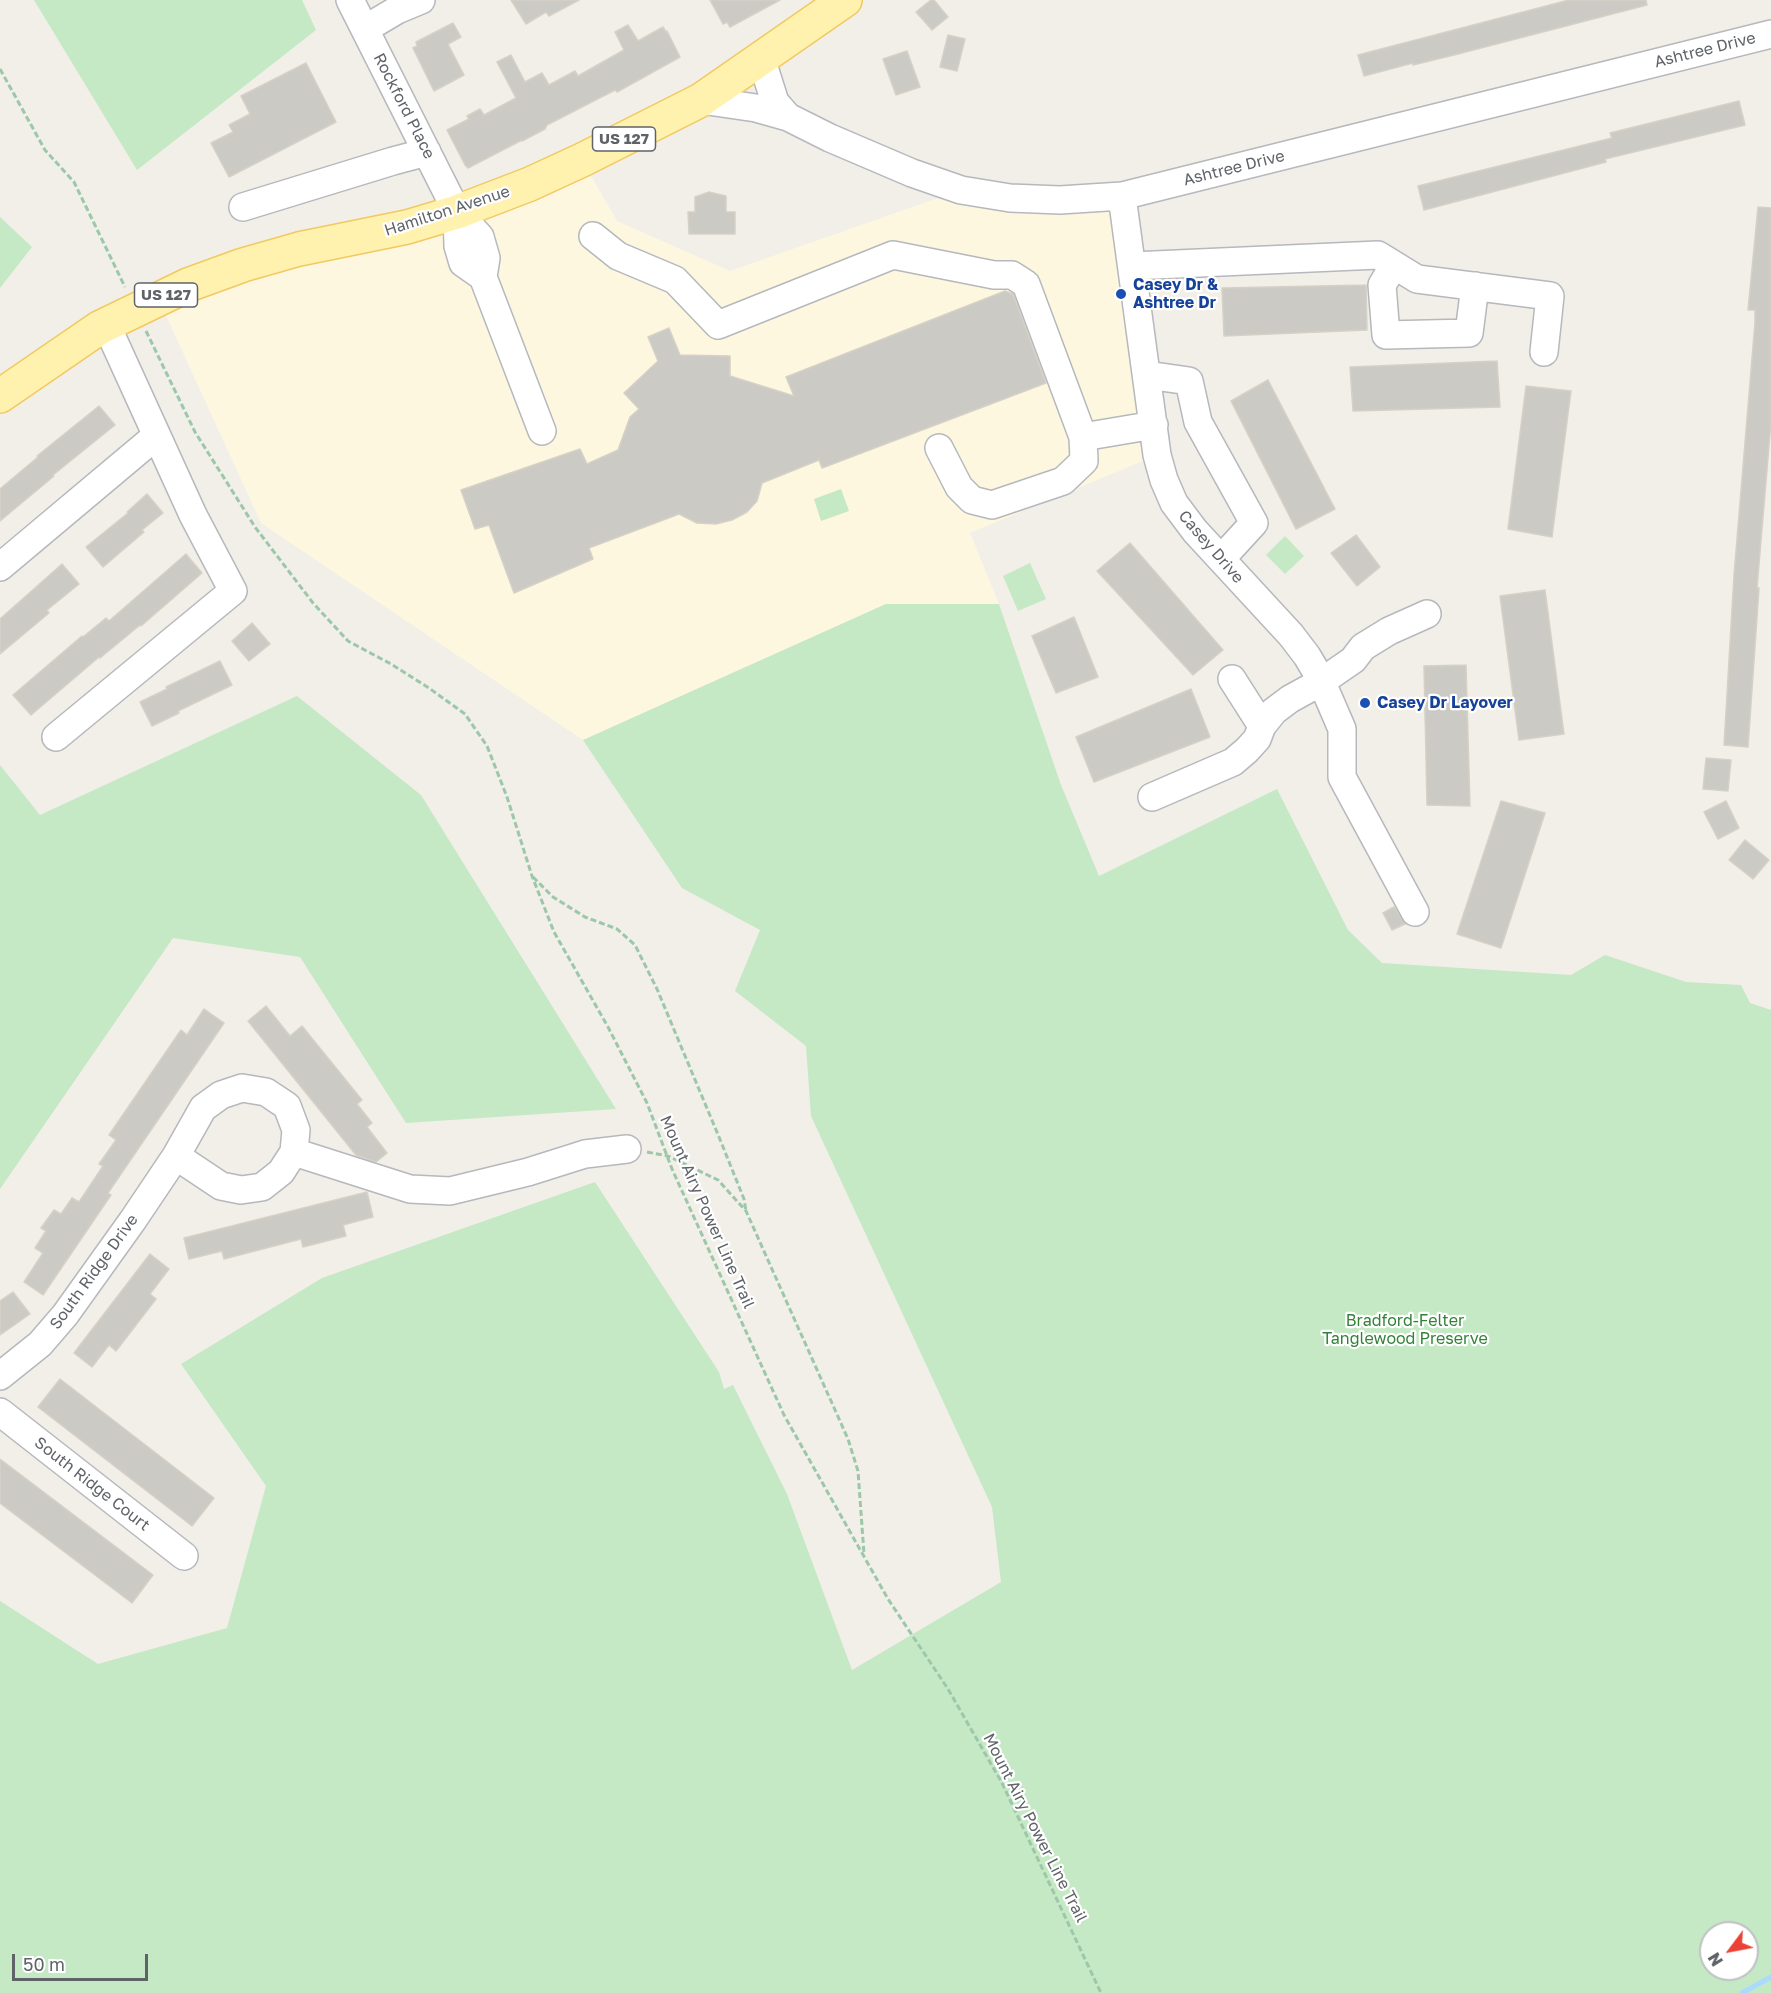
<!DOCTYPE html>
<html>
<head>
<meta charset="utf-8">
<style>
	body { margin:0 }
	#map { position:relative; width:1771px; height:1993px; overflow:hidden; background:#f1efe8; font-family:"Golos Text",sans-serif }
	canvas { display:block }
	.north { position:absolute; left:1699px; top:1921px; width:60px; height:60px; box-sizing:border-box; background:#fff; border:2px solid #bfc1c3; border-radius:50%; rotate:238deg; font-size:16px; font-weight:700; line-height:24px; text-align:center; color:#5f6368 }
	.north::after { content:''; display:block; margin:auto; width:21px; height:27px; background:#ea4335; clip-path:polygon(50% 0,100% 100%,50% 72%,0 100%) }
	.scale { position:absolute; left:12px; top:1954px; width:136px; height:27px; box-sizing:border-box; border:3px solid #5f6368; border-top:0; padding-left:8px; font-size:18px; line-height:21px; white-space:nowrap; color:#5f6368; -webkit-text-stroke:4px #fff; paint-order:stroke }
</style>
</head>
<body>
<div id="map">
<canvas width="1771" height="1993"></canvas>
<div class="north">N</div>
<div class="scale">50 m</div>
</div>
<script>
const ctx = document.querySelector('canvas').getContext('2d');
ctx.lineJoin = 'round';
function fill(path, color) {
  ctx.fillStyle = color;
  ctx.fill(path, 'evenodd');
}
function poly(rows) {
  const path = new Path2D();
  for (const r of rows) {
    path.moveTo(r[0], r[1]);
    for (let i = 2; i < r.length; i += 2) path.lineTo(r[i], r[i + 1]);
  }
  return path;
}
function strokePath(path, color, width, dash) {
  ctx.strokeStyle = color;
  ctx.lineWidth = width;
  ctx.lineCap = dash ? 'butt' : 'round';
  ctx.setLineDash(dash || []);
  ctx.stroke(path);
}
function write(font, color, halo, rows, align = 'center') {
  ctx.font = font + ' "Golos Text",sans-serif';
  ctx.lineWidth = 4.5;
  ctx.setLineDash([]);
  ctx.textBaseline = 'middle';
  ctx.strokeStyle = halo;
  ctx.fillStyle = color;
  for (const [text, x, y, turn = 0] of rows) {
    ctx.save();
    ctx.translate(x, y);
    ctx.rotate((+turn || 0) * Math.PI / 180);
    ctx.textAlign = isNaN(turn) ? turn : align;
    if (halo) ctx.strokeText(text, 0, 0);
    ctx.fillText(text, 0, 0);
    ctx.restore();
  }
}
fill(poly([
	[582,160,617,221,730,271,961,190,1122,196,1157,455,970,533,999,604,886,604,583,740,261,523,158,298]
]), '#fef7e0');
fill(poly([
	[34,0,302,0,316,30,137,170],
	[0,217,32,247,0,288],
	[841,489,849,511,821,521,814,499],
	[1285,536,1304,556,1285,574,1266,555],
	[1030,563,1046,599,1018,611,1003,576],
	[886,604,999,604,1061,785,1099,876,1277,789,1348,930,1382,963,1571,975,1605,955,1686,982,1741,985,1750,1003,1771,1010,1771,1993,0,1993,0,1601,98,1664,227,1628,266,1486,181,1364,322,1278,595,1182,719,1372,724,1389,733,1385,787,1494,852,1670,1001,1582,992,1507,811,1116,806,1046,735,991,760,930,682,888,583,740],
	[1711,1933,1747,1933,1747,1969,1711,1969],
	[297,696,421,795,616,1109,406,1123,300,957,173,938,0,1189,0,765,40,815]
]), '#c5e8c5');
strokePath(poly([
	[1742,1993,1771,1977]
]), '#aadaff', 5);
const building = poly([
	[511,0,579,0,549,16,546,12,526,24,511,0],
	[710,0,780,0,730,27,727,22,723,24,710,0],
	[931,0,934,0,948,17,932,30,916,12,931,0],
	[1569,0,1646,0,1647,5,1454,55,1413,65,1413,63,1364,76,1358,55,1569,0],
	[453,23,461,37,448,44,464,75,434,91,413,48,417,46,416,42,453,23],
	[628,25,638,41,663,27,666,32,667,31,680,57,617,92,615,90,547,125,545,129,522,141,522,140,468,168,465,165,447,130,469,119,467,116,480,109,484,115,516,98,497,62,511,55,525,82,542,73,549,85,575,71,578,76,624,50,615,32,628,25],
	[948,35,965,39,957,71,940,67,948,35],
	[907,51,920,87,896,95,883,59,907,51],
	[306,63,336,122,229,177,211,143,233,132,229,125,250,114,241,96,306,63],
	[1739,101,1745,125,1605,159,1606,162,1424,210,1418,186,1612,138,1610,133,1739,101],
	[709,192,726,196,726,212,735,212,735,234,689,234,688,212,695,212,695,197,709,192],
	[1758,207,1771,208,1771,422,1757,588,1759,588,1756,632,1748,747,1724,745,1734,575,1755,322,1755,310,1748,310,1758,207],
	[1366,285,1367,330,1224,336,1222,288,1366,285],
	[1005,291,1013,294,1046,383,822,468,819,460,762,483,757,501,747,512,732,520,716,524,697,523,679,514,589,548,593,559,514,593,489,525,475,529,461,490,580,449,587,464,618,450,630,417,639,409,624,393,658,361,648,337,669,328,680,355,730,356,730,376,794,396,786,377,1005,291],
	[1497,361,1500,407,1353,411,1350,367,1497,361],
	[1268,380,1335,509,1296,529,1231,401,1268,380],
	[1526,386,1571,391,1552,537,1508,529,1526,386],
	[99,406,115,425,53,475,54,476,0,521,0,489,38,457,37,456,99,406],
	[147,494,163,513,142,530,144,532,103,567,86,547,128,513,127,512,147,494],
	[1356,535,1380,567,1357,586,1331,553,1356,535],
	[1130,543,1223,650,1193,675,1097,571,1130,543],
	[186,554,202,573,141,626,140,625,100,658,99,657,31,715,13,695,82,636,83,637,106,618,109,621,186,554],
	[62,564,79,584,47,610,49,613,0,654,0,619,62,564],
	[1545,590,1564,734,1519,740,1500,596,1545,590],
	[1074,617,1098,677,1056,693,1032,636,1074,617],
	[252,623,270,644,249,661,232,641,252,623],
	[220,661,232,685,178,711,179,713,152,726,140,702,167,689,166,687,220,661],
	[1466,665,1470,806,1427,805,1424,666,1466,665],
	[1191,689,1210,737,1094,782,1076,737,1191,689],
	[1706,758,1731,760,1728,791,1703,789,1706,758],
	[1501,801,1545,813,1501,948,1457,934,1501,801],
	[1726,801,1739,828,1718,839,1704,812,1726,801],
	[1745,840,1769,860,1753,879,1729,860,1745,840],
	[1394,907,1405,924,1392,930,1383,913,1394,907],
	[266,1006,290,1036,302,1026,362,1100,357,1104,372,1123,367,1127,387,1153,376,1162,356,1155,248,1021,266,1006],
	[204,1009,224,1023,108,1193,111,1195,43,1295,24,1282,43,1253,35,1248,46,1231,41,1228,54,1210,61,1214,72,1198,79,1202,103,1166,99,1164,116,1140,109,1135,181,1030,187,1035,204,1009],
	[367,1192,373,1217,343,1225,346,1236,303,1247,301,1239,224,1259,222,1251,189,1259,184,1238,367,1192],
	[150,1254,169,1269,150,1294,156,1299,116,1351,109,1345,92,1367,74,1353,150,1254],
	[13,1292,30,1314,0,1335,0,1301,13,1292],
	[60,1379,214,1498,192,1526,38,1407,60,1379],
	[0,1459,153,1575,132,1603,0,1503,0,1459]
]);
fill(building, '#cccac5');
strokePath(building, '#d6d1c6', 1.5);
const minor = poly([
	[350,0,457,212,480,237,486,258,483,277,542,431],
	[365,29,397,10,421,0],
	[761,58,775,102,788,117],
	[701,100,756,108,788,117,830,138,912,173,961,190,1010,198,1060,200,1122,196,1771,34],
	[1122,196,1157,455,1164,480,1174,503,1195,531,1291,635,1307,656,1320,678,1342,729,1342,777,1415,912],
	[243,207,393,161,427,152],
	[457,212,458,246,463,263,483,277],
	[593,236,618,256,675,280,718,325,893,255,994,275,1012,275,1026,284,1083,437,1154,425],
	[1394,265,1382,285,1386,335,1469,333,1475,286],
	[1132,266,1378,255,1417,279,1550,296,1544,352],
	[1147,375,1189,381,1198,422,1254,523,1221,559],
	[939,448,959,487,972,500,992,505,1063,481,1084,461,1083,437],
	[0,567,156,436],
	[1232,679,1262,726],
	[56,737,233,591,193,515,106,324],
	[1152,797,1233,762,1247,750,1257,739,1262,726,1274,711,1290,699,1321,682,1353,660,1363,647,1389,631,1427,614],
	[294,1152,410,1189,450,1191,528,1172,585,1154,627,1149],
	[0,1376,40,1344,65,1315,133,1220,176,1156,203,1108,221,1095,242,1088,266,1092,287,1106,296,1130,294,1152,281,1172,262,1187,241,1190,221,1186,176,1156],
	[0,1412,184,1556]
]);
const major = poly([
	[0,396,99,328,188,285,243,265,299,249,407,227,457,212,530,184,582,160,701,100,845,0]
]);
strokePath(minor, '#b5b8bc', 30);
strokePath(major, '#f2c960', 36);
strokePath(poly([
	[0,69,45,150,74,182,125,287],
	[146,331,195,432,255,527,313,603,348,641,391,664,429,688,465,714,487,746,507,797,532,876,554,932,608,1027,647,1103,672,1169,784,1415,888,1599,948,1689,1002,1783,1101,1993],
	[533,877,553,897,585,917,617,929,635,945,657,989,719,1137,744,1199,746,1211],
	[647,1152,668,1156,718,1180,746,1211,848,1439,858,1471,864,1554]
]), '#9cc7a9', 3, [6, 3]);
strokePath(minor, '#fff', 27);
strokePath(major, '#fff2af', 33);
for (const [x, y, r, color] of [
	[1121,294,6,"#1a4fb4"],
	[1365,703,6,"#1a4fb4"]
]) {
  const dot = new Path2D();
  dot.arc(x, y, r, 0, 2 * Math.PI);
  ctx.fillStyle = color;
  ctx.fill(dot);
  strokePath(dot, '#fff', 2);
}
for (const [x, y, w] of [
	[624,139,63],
	[166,295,63]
]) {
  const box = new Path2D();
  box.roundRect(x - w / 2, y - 12, w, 24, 4.5);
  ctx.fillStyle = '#fff';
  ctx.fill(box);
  strokePath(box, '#5f6368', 1.5);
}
write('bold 15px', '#5f6368', null, [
	["US 127",624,139],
	["US 127",166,295]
]);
write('16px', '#5f6368', '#fff', [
	["Ashtree Drive",1705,50,-14],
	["Rockford Place",404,106,63],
	["Ashtree Drive",1234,168,-14],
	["Hamilton Avenue",447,211,-18],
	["Casey Drive",1211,547,49],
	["Mount Airy Power Line Trail",707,1212,66],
	["South Ridge Drive",94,1272,-54],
	["South Ridge Court",92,1484,38],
	["Mount Airy Power Line Trail",1035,1828,63]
]);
write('bold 16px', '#164399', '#fff', [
	["Casey Dr &",1133,285],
	["Ashtree Dr",1133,303],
	["Casey Dr Layover",1377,703]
], 'left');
write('16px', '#348238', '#fff', [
	["Bradford-Felter",1405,1321],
	["Tanglewood Preserve",1405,1339]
]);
</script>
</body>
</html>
